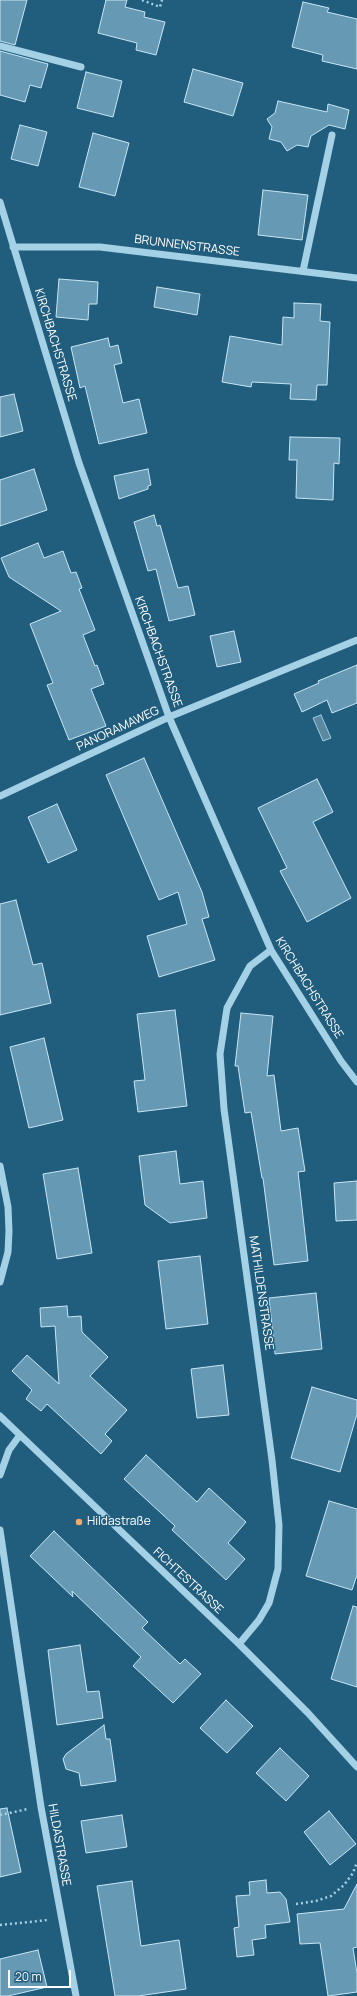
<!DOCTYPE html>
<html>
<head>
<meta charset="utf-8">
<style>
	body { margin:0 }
	#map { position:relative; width:357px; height:1996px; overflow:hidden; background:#215d7d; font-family:Manrope,sans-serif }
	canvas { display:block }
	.scale { position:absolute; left:8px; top:1970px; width:63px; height:18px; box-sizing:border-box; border:2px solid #fff; border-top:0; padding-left:5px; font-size:12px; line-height:14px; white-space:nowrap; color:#fff; -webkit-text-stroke:3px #215d7d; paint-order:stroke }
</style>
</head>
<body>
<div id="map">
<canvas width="357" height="1996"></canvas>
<div class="scale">20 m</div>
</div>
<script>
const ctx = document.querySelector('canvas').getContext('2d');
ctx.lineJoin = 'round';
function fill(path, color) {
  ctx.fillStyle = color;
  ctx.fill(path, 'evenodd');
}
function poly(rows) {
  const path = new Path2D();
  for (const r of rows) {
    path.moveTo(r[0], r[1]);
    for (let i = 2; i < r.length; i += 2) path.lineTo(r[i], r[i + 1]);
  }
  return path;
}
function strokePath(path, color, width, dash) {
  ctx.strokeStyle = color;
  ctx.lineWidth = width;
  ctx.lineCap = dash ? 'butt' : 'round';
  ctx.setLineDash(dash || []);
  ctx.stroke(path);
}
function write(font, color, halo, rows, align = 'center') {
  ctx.font = font + ' Manrope,sans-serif';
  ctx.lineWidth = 3;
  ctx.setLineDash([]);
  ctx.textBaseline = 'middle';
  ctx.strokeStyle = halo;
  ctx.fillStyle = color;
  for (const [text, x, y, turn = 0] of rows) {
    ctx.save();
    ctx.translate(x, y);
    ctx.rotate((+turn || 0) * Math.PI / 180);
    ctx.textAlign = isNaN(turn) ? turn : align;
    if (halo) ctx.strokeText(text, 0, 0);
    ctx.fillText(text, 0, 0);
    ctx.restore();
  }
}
const water = poly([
	[321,715,331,738,323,741,313,718,321,715]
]);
fill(water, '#5b889e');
strokePath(water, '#98cfe8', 1);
const building = poly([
	[0,0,27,0,15,45,0,41,0,0],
	[106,0,127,0,125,7,145,12,144,17,165,22,156,55,136,50,137,43,98,33,106,0],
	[303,2,329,8,327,12,357,19,357,69,322,61,323,55,292,47,303,2],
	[0,51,48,64,41,88,30,85,25,102,0,95,0,51],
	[193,69,243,83,233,116,184,102,193,69],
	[86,72,122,81,113,117,77,108,86,72],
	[278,101,327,112,328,104,349,110,345,129,329,125,311,136,308,147,297,145,287,151,281,142,269,139,272,127,267,119,275,113,278,101],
	[20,125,47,132,38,166,11,159,20,125],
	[93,133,129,143,115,196,79,187,93,133],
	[263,190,308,195,302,240,258,235,263,190],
	[59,279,98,282,97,304,89,304,88,320,56,317,59,279],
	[157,287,200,294,197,315,154,307,157,287],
	[294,303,321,304,320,321,330,322,327,385,317,385,316,400,290,399,291,384,252,382,251,387,222,382,230,336,282,345,283,317,294,318,294,303],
	[108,338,110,347,118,345,122,363,114,365,123,403,139,399,147,433,99,444,85,386,80,388,71,347,108,338],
	[14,394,23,431,0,437,0,397,14,394],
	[290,437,340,438,339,464,334,463,333,500,296,498,297,460,289,460,290,437],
	[34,469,47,510,0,526,0,480,34,469],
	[148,469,151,485,148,486,148,489,119,499,114,476,148,469],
	[154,515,157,526,160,525,178,588,188,586,195,615,169,621,156,569,148,571,134,522,154,515],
	[38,543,44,558,63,551,71,573,76,572,82,588,79,589,95,630,83,635,95,666,97,665,104,684,91,689,106,726,69,740,47,685,53,683,30,624,61,611,9,577,1,558,38,543],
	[234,631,241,662,217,667,210,636,234,631],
	[357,665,357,703,332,713,327,700,302,712,294,694,319,683,318,681,357,665],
	[144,758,202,892,209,917,202,919,215,960,159,977,147,936,187,924,178,892,159,900,106,775,144,758],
	[317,779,333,812,313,822,351,898,307,922,280,871,287,868,258,808,317,779],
	[57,804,77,850,48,863,28,817,57,804],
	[16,900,33,965,42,963,51,1003,0,1015,0,904,16,900],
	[175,1010,187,1106,138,1112,134,1081,145,1080,137,1014,175,1010],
	[241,1013,273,1016,267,1076,274,1075,281,1131,298,1128,305,1171,298,1172,308,1261,274,1265,263,1178,262,1178,251,1112,245,1113,238,1066,235,1066,241,1013],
	[44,1038,63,1120,29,1128,10,1047,44,1038],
	[176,1151,180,1184,203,1181,207,1218,170,1223,145,1205,139,1156,176,1151],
	[78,1168,92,1253,57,1259,43,1174,78,1168],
	[357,1181,357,1220,336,1221,334,1183,357,1181],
	[200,1256,208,1324,166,1329,158,1261,200,1256],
	[316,1293,322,1349,275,1354,269,1298,316,1293],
	[67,1306,68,1317,81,1316,82,1332,108,1357,90,1376,127,1410,105,1434,112,1441,101,1454,47,1404,41,1411,26,1399,32,1390,12,1371,27,1355,59,1384,55,1326,41,1327,40,1308,67,1306],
	[223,1365,229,1415,197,1418,191,1369,223,1365],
	[312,1387,357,1400,357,1414,340,1472,291,1458,312,1387],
	[146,1455,197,1502,209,1488,246,1522,228,1543,245,1559,226,1580,172,1530,175,1526,124,1479,146,1455],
	[329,1501,357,1509,357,1575,352,1590,306,1576,329,1501],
	[54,1531,148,1622,142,1628,180,1664,185,1659,201,1674,173,1703,133,1666,141,1657,72,1591,73,1597,30,1556,54,1531],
	[353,1606,357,1607,357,1687,331,1679,353,1606],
	[80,1645,87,1692,99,1691,103,1718,57,1725,48,1650,80,1645],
	[226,1700,253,1726,227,1753,200,1728,226,1700],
	[104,1725,106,1739,110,1739,116,1781,81,1786,79,1773,66,1769,63,1759,66,1754,104,1725],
	[280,1748,309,1776,286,1801,256,1773,280,1748],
	[7,1808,21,1872,0,1877,0,1809,7,1808],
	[329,1811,356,1844,330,1865,304,1832,329,1811],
	[122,1815,127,1847,86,1853,81,1821,122,1815],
	[266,1880,267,1893,280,1892,286,1899,290,1922,265,1925,266,1938,252,1940,254,1955,237,1957,234,1928,239,1927,236,1896,250,1895,249,1882,266,1880],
	[132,1881,141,1946,179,1940,186,1989,138,1996,115,1996,97,1886,132,1881],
	[357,1884,357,1947,353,1948,357,1973,357,1992,328,1996,320,1943,300,1944,297,1914,344,1909,357,1884],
	[38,1950,47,1987,8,1996,0,1996,0,1959,38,1950]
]);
fill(building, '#669ab4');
strokePath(building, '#c7e6f5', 1);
strokePath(poly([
	[142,0,160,7,162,0],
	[0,1815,28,1809],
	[296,1904,316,1901,331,1896,344,1885,353,1873,357,1862],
	[0,1925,48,1920]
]), '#a4d1e6', 2.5, [2, 3]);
strokePath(poly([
	[0,46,81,67],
	[0,202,79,463,169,717,271,950,341,1061,357,1082],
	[13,247,100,247,357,278],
	[303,271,332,135],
	[0,796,169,717,357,640],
	[0,1166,8,1207,9,1231,8,1252,0,1282],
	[0,1416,239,1644,308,1713,357,1767],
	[0,1475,9,1450,20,1435],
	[0,1530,41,1807,76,1996],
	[239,1644,259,1620,269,1603,278,1569,279,1525,272,1460,224,1109,220,1054,227,1008,250,966,271,950]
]), '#a4d1e6', 7);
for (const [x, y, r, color] of [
	[79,1522,4,"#f3aa65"]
]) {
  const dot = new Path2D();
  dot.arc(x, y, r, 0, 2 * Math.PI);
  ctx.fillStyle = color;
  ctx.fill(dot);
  strokePath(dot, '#215d7d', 1.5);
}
write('12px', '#fff', '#215d7d', [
	["BRUNNENSTRASSE",187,246,7],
	["KIRCHBACHSTRASSE",55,345,73],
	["KIRCHBACHSTRASSE",158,652,70],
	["PANORAMAWEG",118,729,-25],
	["KIRCHBACHSTRASSE",309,988,58],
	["MATHILDENSTRASSE",261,1293,82],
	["FICHTESTRASSE",188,1581,43],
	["HILDASTRASSE",59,1845,80]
]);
write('12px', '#fff', '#215d7d', [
	["Hildastraße",87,1522]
], 'left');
</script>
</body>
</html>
